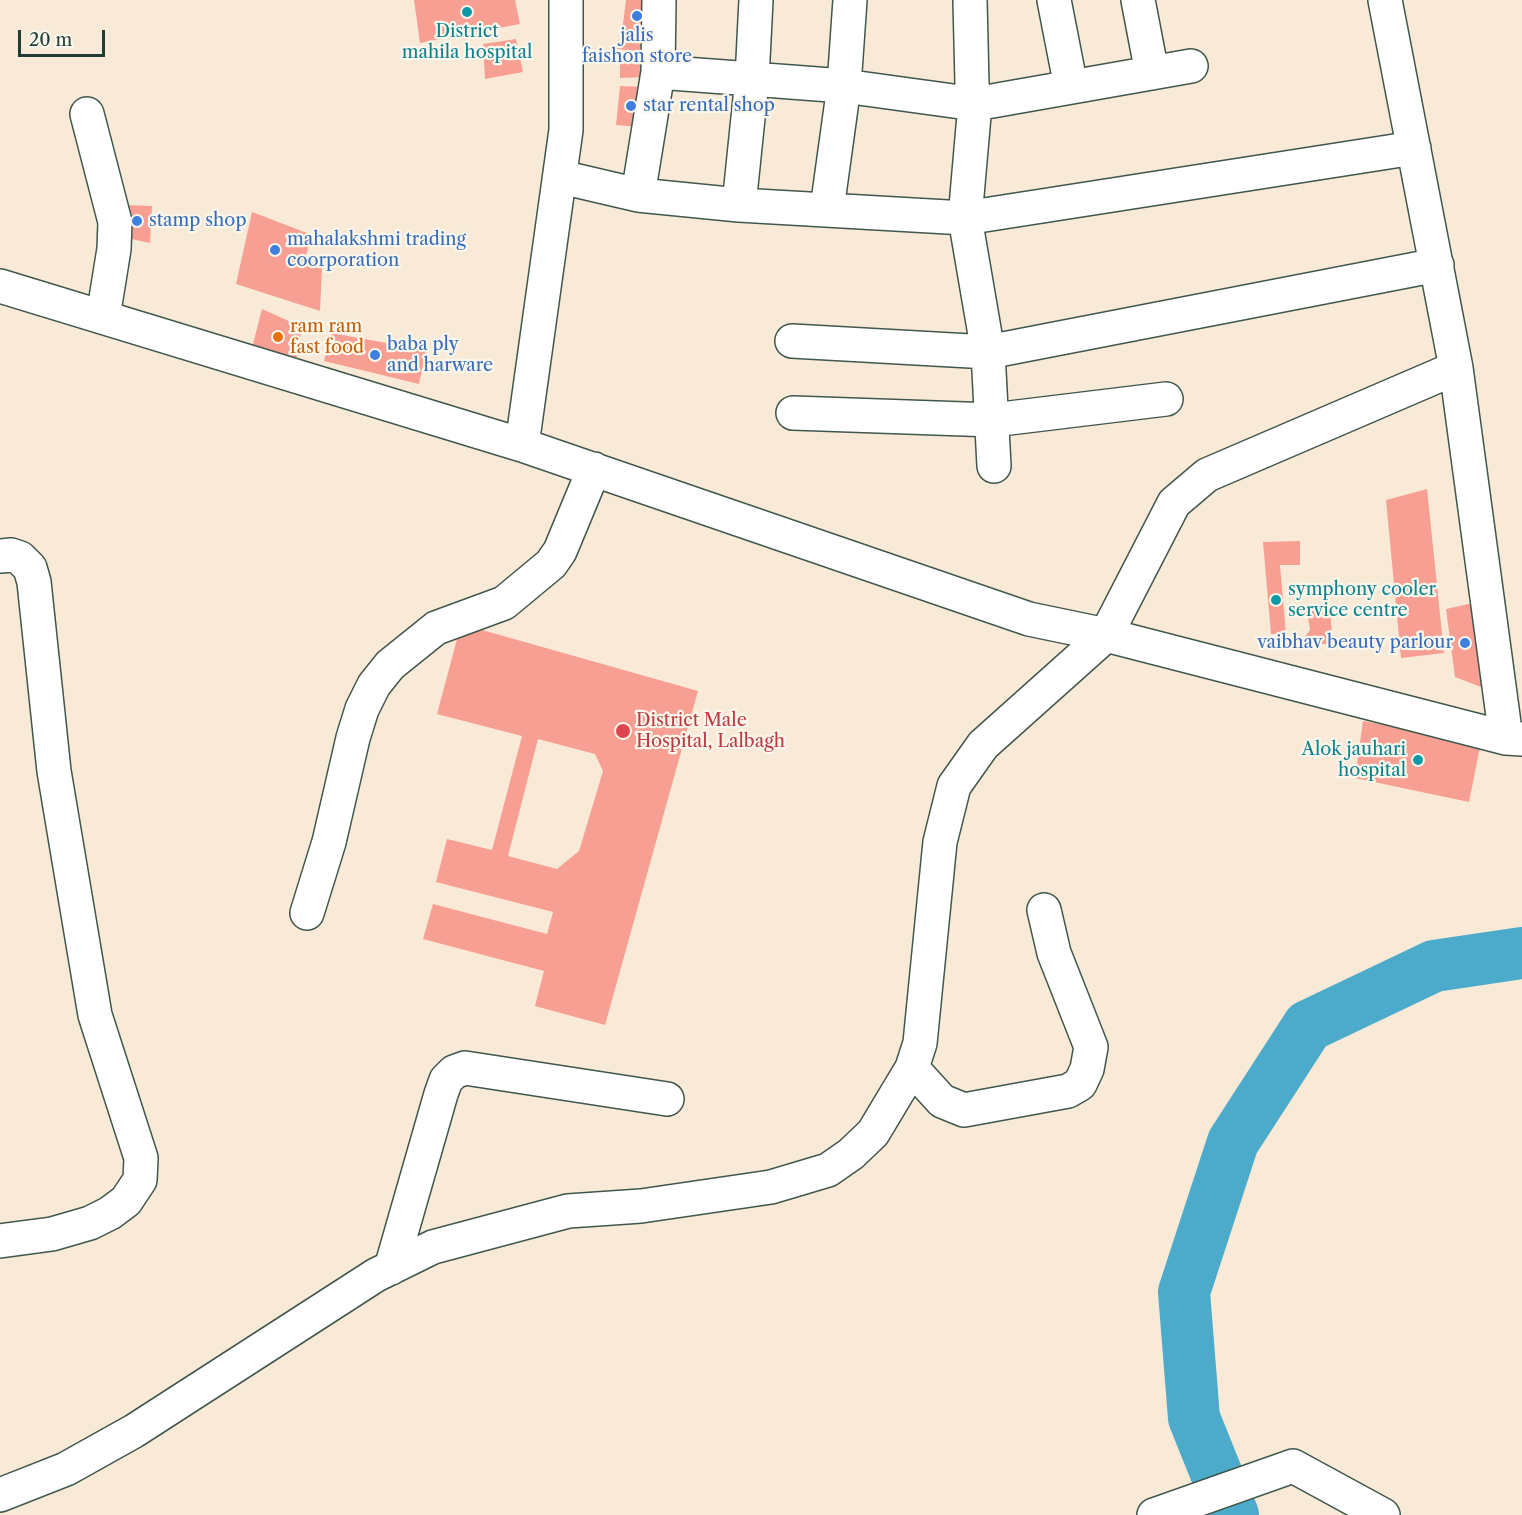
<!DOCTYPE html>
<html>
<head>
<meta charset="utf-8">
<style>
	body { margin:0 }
	#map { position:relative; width:1522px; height:1515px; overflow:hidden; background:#f8ead7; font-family:"Libre Caslon Text",serif }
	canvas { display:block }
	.scale { position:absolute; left:18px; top:30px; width:87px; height:27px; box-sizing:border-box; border:3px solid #1f3d34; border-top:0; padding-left:8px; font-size:18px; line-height:21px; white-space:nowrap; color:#1f3d34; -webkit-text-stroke:4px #fbf7ec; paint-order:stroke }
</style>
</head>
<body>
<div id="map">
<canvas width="1522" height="1515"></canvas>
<div class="scale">20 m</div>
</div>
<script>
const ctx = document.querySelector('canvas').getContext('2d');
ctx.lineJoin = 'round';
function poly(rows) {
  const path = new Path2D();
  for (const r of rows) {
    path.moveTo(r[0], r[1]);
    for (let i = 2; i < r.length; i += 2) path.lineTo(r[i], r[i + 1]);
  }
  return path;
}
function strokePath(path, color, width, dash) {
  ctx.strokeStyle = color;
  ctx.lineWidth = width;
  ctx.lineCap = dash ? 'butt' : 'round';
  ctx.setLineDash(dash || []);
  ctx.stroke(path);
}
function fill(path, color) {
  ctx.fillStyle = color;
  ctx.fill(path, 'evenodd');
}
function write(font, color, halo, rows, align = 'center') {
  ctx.font = font + ' "Libre Caslon Text",serif';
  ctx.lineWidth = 4.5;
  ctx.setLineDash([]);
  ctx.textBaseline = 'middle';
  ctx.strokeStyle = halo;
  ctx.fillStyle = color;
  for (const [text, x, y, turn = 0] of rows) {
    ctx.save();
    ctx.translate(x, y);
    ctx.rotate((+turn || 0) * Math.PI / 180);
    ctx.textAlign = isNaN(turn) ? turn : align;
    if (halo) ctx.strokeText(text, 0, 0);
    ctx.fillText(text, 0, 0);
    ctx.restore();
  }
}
strokePath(poly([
	[1233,1515,1194,1418,1184,1292,1233,1142,1308,1026,1434,966,1522,953]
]), '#4cabcb', 52);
fill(poly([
	[414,0,515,0,520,24,420,43],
	[626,0,650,0,649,31,622,31],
	[650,37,648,52,617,49,620,38],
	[516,39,523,72,485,79,483,44],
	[620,59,647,61,645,77,620,78],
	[620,86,645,87,643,127,616,125],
	[124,205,152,206,150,243,122,237],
	[252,212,312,235,303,265,322,267,320,311,236,284],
	[262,309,302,327,296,361,252,348],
	[331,333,426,350,419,384,324,361],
	[1427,489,1444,653,1401,658,1386,500],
	[1300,541,1300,565,1280,565,1286,634,1271,634,1263,542],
	[1473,603,1486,689,1455,677,1446,609],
	[1307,611,1330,611,1333,644,1300,644,1310,630],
	[461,624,698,691,605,1025,535,1006,544,971,423,939,433,904,547,934,553,912,436,882,447,839,492,850,522,736,437,714],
	[538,739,595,754,603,771,579,851,557,869,508,856],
	[1363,721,1481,742,1469,802,1355,778]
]), '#f79f93');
const minor = poly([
	[970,0,972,84,975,104,965,218,988,352,994,466],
	[1054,0,1071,87],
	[1138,0,1152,73],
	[1385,0,1456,368,1506,738],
	[658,72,844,86,975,104,1191,66],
	[87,114,115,222,114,249,103,317],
	[561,177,638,195,739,205,965,218,1414,148],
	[638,195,658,72,659,0],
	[739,205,752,79,756,0],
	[827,209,844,86,850,0],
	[0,286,522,445,1029,619,1106,635,1506,738,1522,739],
	[792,341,988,352,1437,265],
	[793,413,993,420,1166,399],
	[522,445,566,130,566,0],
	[0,556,11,555,20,558,30,568,34,582,54,771,95,1015,141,1158,140,1180,126,1201,110,1213,90,1223,52,1234,0,1241],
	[307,913,329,842,353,738,362,709,374,685,390,665,436,628,504,603,551,564,560,551,594,469],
	[912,1068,942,1101,964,1110,1068,1091,1080,1084,1087,1069,1091,1047,1054,953,1044,910],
	[391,1268,441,1094,446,1080,454,1072,465,1068,667,1099],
	[0,1495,66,1469,134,1431,376,1275,433,1247,568,1211,641,1206,771,1187,828,1170,851,1154,873,1133,912,1068,920,1043,940,842,954,786,983,745,1106,635,1174,503,1207,475,1456,368],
	[1154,1515,1293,1466,1383,1515]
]);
strokePath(minor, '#40574c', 36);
strokePath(minor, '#fff', 33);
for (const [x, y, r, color] of [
	[467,12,6,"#0f9aa8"],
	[637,16,6,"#3f7fe0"],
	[631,106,6,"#3f7fe0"],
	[137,221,6,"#3f7fe0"],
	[275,250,6,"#3f7fe0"],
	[278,337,6,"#e8710a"],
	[375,355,6,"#3f7fe0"],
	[1276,600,6,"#0f9aa8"],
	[1465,643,6,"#3f7fe0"],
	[623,731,8,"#e0444e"],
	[1418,760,6,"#0f9aa8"]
]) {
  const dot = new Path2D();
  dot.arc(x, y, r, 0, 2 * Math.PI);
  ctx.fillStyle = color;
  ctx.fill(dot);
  strokePath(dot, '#fbf7ec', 2);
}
write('18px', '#0d838f', '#fbf7ec', [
	["District",467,32],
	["mahila hospital",467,53],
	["symphony cooler",1288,590,"left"],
	["service centre",1288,611,"left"],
	["Alok jauhari",1406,750,"right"],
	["hospital",1406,771,"right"]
]);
write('18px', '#366cbe', '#fbf7ec', [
	["jalis",637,36,"center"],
	["faishon store",637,57,"center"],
	["star rental shop",643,106],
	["stamp shop",149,221],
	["mahalakshmi trading",287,240],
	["coorporation",287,261],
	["baba ply",387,345],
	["and harware",387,366],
	["vaibhav beauty parlour",1453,643,"right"]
], 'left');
write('18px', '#c56008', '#fbf7ec', [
	["ram ram",290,327],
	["fast food",290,348]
], 'left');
write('18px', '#be3a42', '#fbf7ec', [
	["District Male",636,721],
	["Hospital, Lalbagh",636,742]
], 'left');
</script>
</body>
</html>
